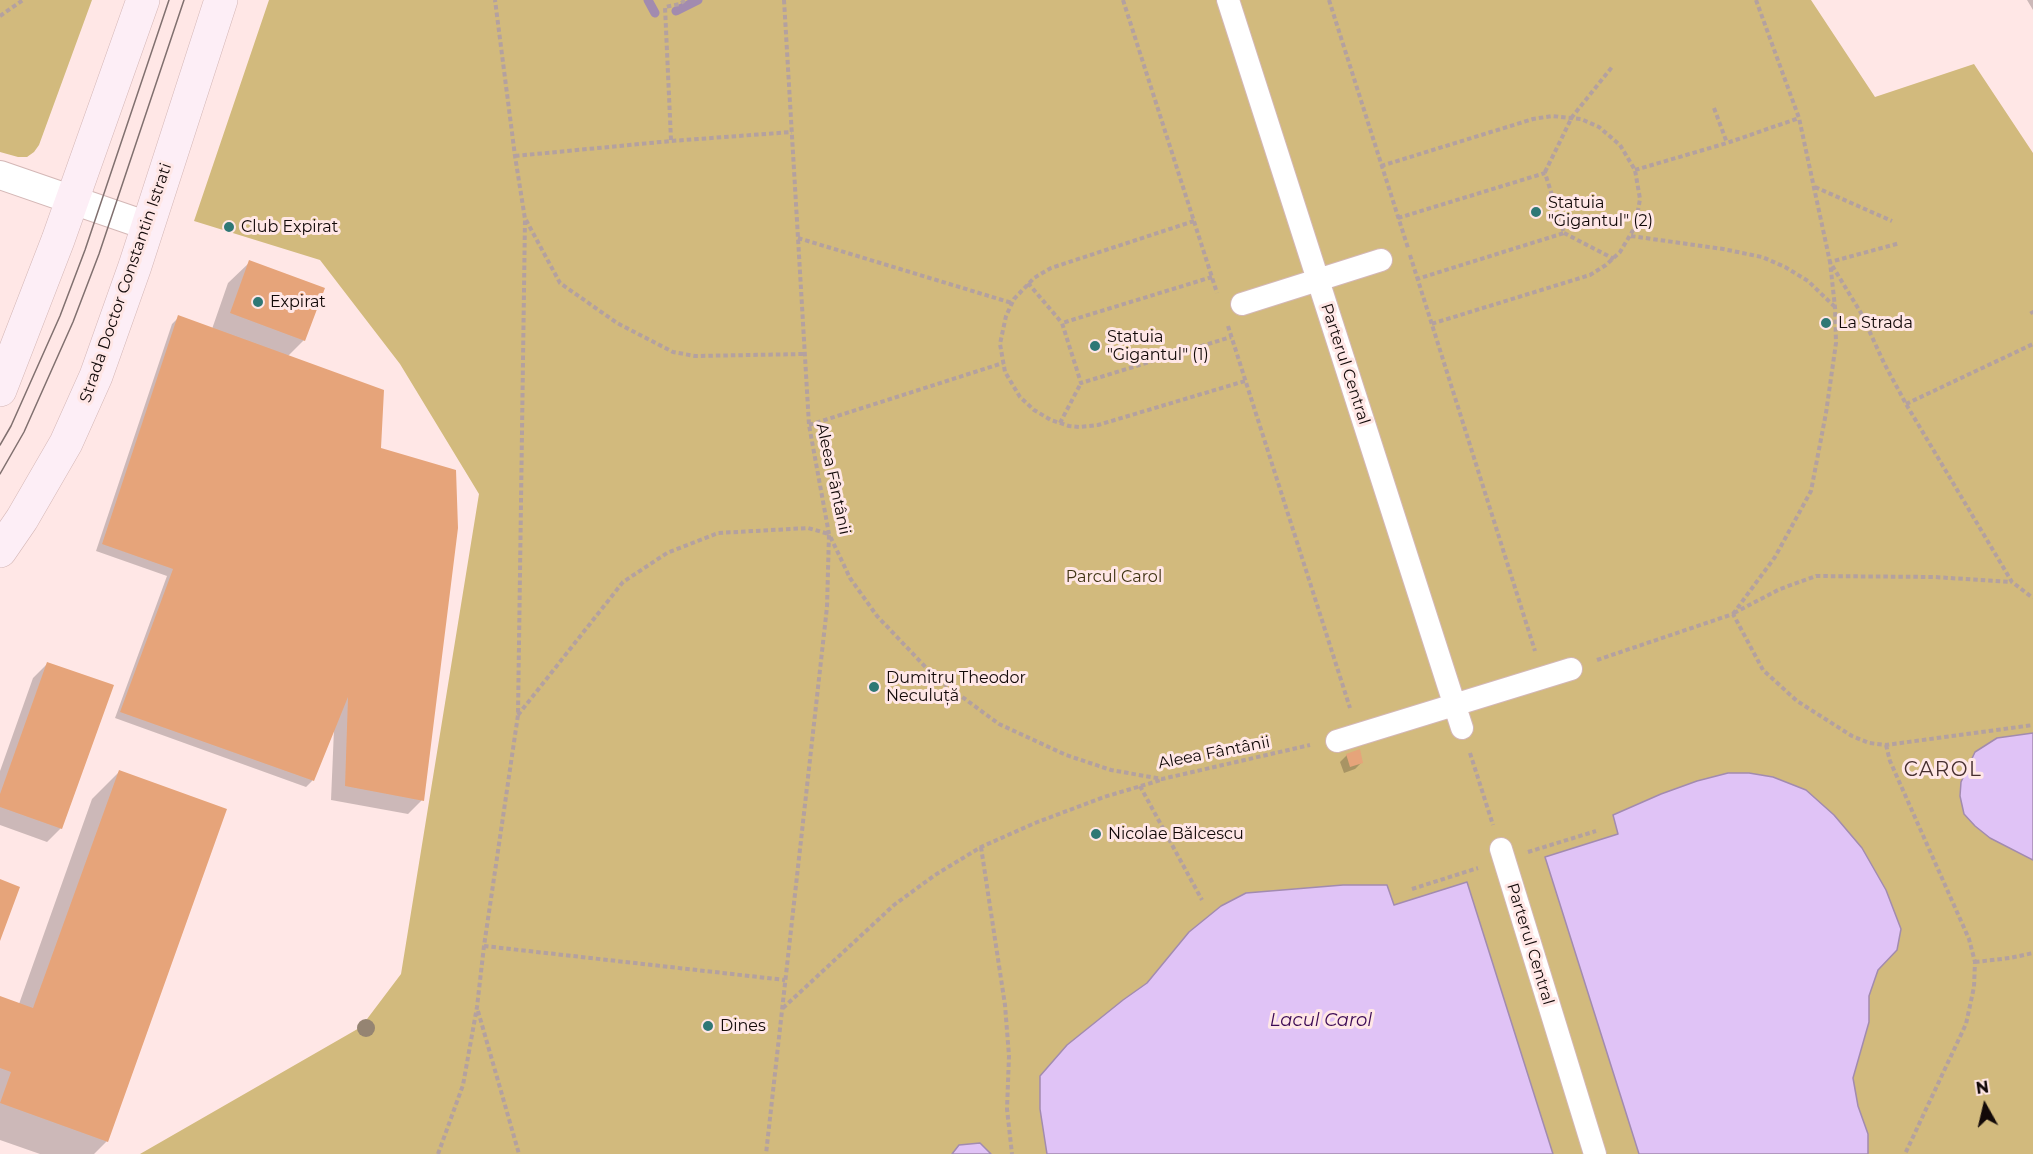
<!DOCTYPE html>
<html>
<head>
<meta charset="utf-8">
<style>
	body { margin:0 }
	#map { position:relative; width:2033px; height:1154px; overflow:hidden; background:#ffe7e6; font-family:Montserrat,sans-serif }
	canvas { display:block }
	.north { position:absolute; left:1955px; top:1076px; width:60px; height:60px; -webkit-text-stroke:4px #ffe7e6; paint-order:stroke; rotate:352deg; font-size:16px; font-weight:700; line-height:24px; text-align:center; color:#120908 }
	.north::after { content:''; display:block; margin:auto; width:21px; height:27px; background:#120908; clip-path:polygon(50% 0,100% 100%,50% 72%,0 100%) }
</style>
</head>
<body>
<div id="map">
<canvas width="2033" height="1154"></canvas>
<div class="north">N</div>
</div>
<script>
const ctx = document.querySelector('canvas').getContext('2d');
ctx.lineJoin = 'round';
function fill(path, color) {
  ctx.fillStyle = color;
  ctx.fill(path, 'evenodd');
}
function poly(rows) {
  const path = new Path2D();
  for (const r of rows) {
    path.moveTo(r[0], r[1]);
    for (let i = 2; i < r.length; i += 2) path.lineTo(r[i], r[i + 1]);
  }
  return path;
}
function strokePath(path, color, width, dash) {
  ctx.strokeStyle = color;
  ctx.lineWidth = width;
  ctx.lineCap = dash ? 'butt' : 'round';
  ctx.setLineDash(dash || []);
  ctx.stroke(path);
}
function write(font, color, halo, rows, align = 'center') {
  ctx.font = font + ' Montserrat,sans-serif';
  ctx.lineWidth = 6;
  ctx.setLineDash([]);
  ctx.textBaseline = 'middle';
  ctx.strokeStyle = halo;
  ctx.fillStyle = color;
  for (const [text, x, y, turn = 0] of rows) {
    ctx.save();
    ctx.translate(x, y);
    ctx.rotate((+turn || 0) * Math.PI / 180);
    ctx.textAlign = isNaN(turn) ? turn : align;
    if (halo) ctx.strokeText(text, 0, 0);
    ctx.fillText(text, 0, 0);
    ctx.restore();
  }
}
fill(poly([
	[0,0,92,0,39,145,34,152,27,157,18,157,0,152],
	[269,0,1811,0,1875,97,1974,64,2033,153,2033,1154,140,1154,361,1027,401,974,479,494,400,364,320,260,194,221]
]), '#d2ba7d');
const water = poly([
	[2033,733,2033,860,1990,838,1975,826,1964,814,1960,796,1961,782,1975,752,1997,738,2033,733],
	[1728,773,1749,773,1773,777,1806,790,1834,815,1862,848,1886,890,1901,929,1897,950,1878,970,1869,996,1869,1022,1853,1078,1858,1106,1868,1134,1868,1154,1639,1154,1545,857,1618,834,1613,815,1661,794,1697,781,1728,773],
	[1467,882,1553,1154,1047,1154,1040,1109,1040,1076,1067,1045,1123,1000,1147,983,1189,932,1221,906,1246,893,1343,885,1387,885,1394,905,1467,882],
	[980,1143,991,1154,952,1154,959,1145,980,1143]
]);
fill(water, '#e0c3f6');
strokePath(water, '#a28baf', 1.5);
fill(poly([
	[2027,0,2033,0,2033,10],
	[250,262,304,340,288,356,380,449,422,800,408,814,331,800,334,729,312,781,306,787,115,718,167,576,96,551,172,324,179,317,212,329,228,283],
	[47,664,61,828,47,842,0,825,0,771,33,678],
	[1347,755,1362,762,1355,769,1344,773,1340,762],
	[119,772,107,1141,94,1154,40,1154,0,1140,0,997,19,1004,92,799]
]), '#0003');
strokePath(poly([
	[648,0,655,13],
	[676,11,698,0]
]), '#a28baf', 9);
fill(poly([
	[249,260,325,288,305,341,230,313],
	[178,315,384,390,381,448,456,470,458,528,424,801,345,786,348,697,314,781,120,712,173,569,102,544],
	[47,662,114,685,62,829,0,807,0,794],
	[1360,749,1363,763,1350,767,1346,754],
	[119,770,227,809,108,1142,0,1103,11,1072,0,1068,0,996,33,1008],
	[0,879,20,887,0,941]
]), '#e6a47a');
const pedestrian = poly([
	[1228,0,1462,728],
	[1242,304,1381,260],
	[1337,741,1571,669],
	[1501,849,1595,1154]
]);
const minor = poly([
	[0,175,148,226]
]);
const secondary = poly([
	[0,390,58,240,143,0],
	[0,551,22,519,66,443,96,376,135,266,221,0]
]);
strokePath(pedestrian, '#d4b7b6', 24);
strokePath(minor, '#d4b7b6', 30);
strokePath(secondary, '#d4b7b6', 34);
strokePath(poly([
	[784,0,809,425,829,534,850,578,877,616,935,677,999,724,1066,755,1111,770,1162,779,1310,745],
	[1123,0,1217,293],
	[1329,0,1408,248],
	[1756,0,1799,118,1830,262,1861,313,1884,363,1906,404,2012,582,2033,598],
	[0,16,23,0],
	[1714,108,1727,143],
	[671,140,665,7,680,4,685,0],
	[515,156,671,141,792,132],
	[1381,166,1533,119,1552,116,1581,119,1599,127,1620,145,1635,170,1640,199,1635,227,1620,252,1606,265,1590,275,1431,324],
	[1635,170,1727,143,1799,118],
	[1545,172,1572,117,1612,67],
	[1815,187,1892,221],
	[1398,218,1545,173,1564,233,1417,279],
	[526,220,560,283,617,323,673,352,695,356,805,354],
	[1194,221,1051,268,1034,278,1014,299,1006,316,1000,344,1005,372,1020,397,1034,410,1051,420,1069,426,1079,427,1098,425,1245,381],
	[1564,233,1614,259],
	[1631,236,1723,249,1762,257,1785,267,1808,281,1835,307],
	[798,238,1012,303],
	[1410,255,1535,651],
	[1212,277,1062,323,1081,383,1231,337],
	[1028,283,1062,323],
	[2031,311,2033,314],
	[1228,326,1350,708],
	[1906,404,2033,344],
	[1060,423,1081,383],
	[809,425,1003,363],
	[1734,613,1780,589,1816,576,1934,577,2011,582],
	[1733,614,1775,557,1811,491,1826,413,1836,343,1835,307,1830,262,1900,243],
	[1597,660,1733,614,1763,670,1797,701,1852,736,1869,743,1886,745,2033,725],
	[518,715,623,582,667,553,718,533,808,528,829,534,827,607,766,1154],
	[1886,745,1890,761,1969,939,1975,962,1974,987,1966,1024,1905,1154],
	[1470,753,1493,825],
	[1140,786,1202,900],
	[981,847,1005,1005,1009,1056,1007,1109,1012,1154],
	[1528,852,1596,831],
	[1412,889,1478,868],
	[484,946,785,980],
	[1975,962,2010,958,2033,953],
	[783,1008,894,905,935,875,981,847,1035,823,1104,797,1161,780],
	[478,1011,519,1154],
	[438,1154,463,1085,477,1007,484,946,518,715,525,219,515,156,495,0]
]), '#b4a1a0', 4, [4.5, 3]);
strokePath(pedestrian, '#fff', 22);
strokePath(minor, '#fff', 28);
strokePath(secondary, '#fdeef6', 33);
strokePath(poly([
	[0,445,11,426,60,316,85,250,169,0],
	[0,474,24,432,73,322,99,254,184,0]
]), '#80706f', 1.5);
ctx.fillStyle = '#958472';
for (const [x, y] of [
	[366,1028]
]) {
  ctx.beginPath();
  ctx.arc(x, y, 9, 0, 2 * Math.PI);
  ctx.fill();
}
for (const [x, y, r, color] of [
	[1536,212,6,"#2f7875"],
	[229,227,6,"#2f7875"],
	[258,302,6,"#2f7875"],
	[1826,323,6,"#2f7875"],
	[1095,346,6,"#2f7875"],
	[874,687,6,"#2f7875"],
	[1096,834,6,"#2f7875"],
	[708,1026,6,"#2f7875"]
]) {
  const dot = new Path2D();
  dot.arc(x, y, r, 0, 2 * Math.PI);
  ctx.fillStyle = color;
  ctx.fill(dot);
  strokePath(dot, '#ffe7e6', 2);
}
write('16px', '#120908', '#ffe7e6', [
	["Statuia",1548,203],
	["\"Gigantul\" (2)",1548,221],
	["Club Expirat",241,227],
	["Expirat",270,302],
	["La Strada",1838,323],
	["Statuia",1107,337],
	["\"Gigantul\" (1)",1107,355],
	["Dumitru Theodor",886,678],
	["Neculuță",886,696],
	["Nicolae Bălcescu",1108,834],
	["Dines",720,1026]
], 'left');
write('16px', '#120908', '#ffe7e6', [
	["Strada Doctor Constantin Istrati",126,283,-71],
	["Parterul Central",1345,364,72],
	["Aleea Fântânii",833,479,78],
	["Aleea Fântânii",1214,753,-11],
	["Parterul Central",1530,944,73]
]);
write('16px', '#3f3313', '#ffe7e6', [
	["Parcul Carol",1114,577]
]);
write('italic 18px', '#3c0a55', '#ffe7e6', [
	["Lacul Carol",1321,1021]
]);
ctx.letterSpacing = '1.5px';
write('20px', '#462f2f', '#ffe7e6', [
	["CAROL",1943,770]
]);
ctx.letterSpacing = '0px';
</script>
</body>
</html>
